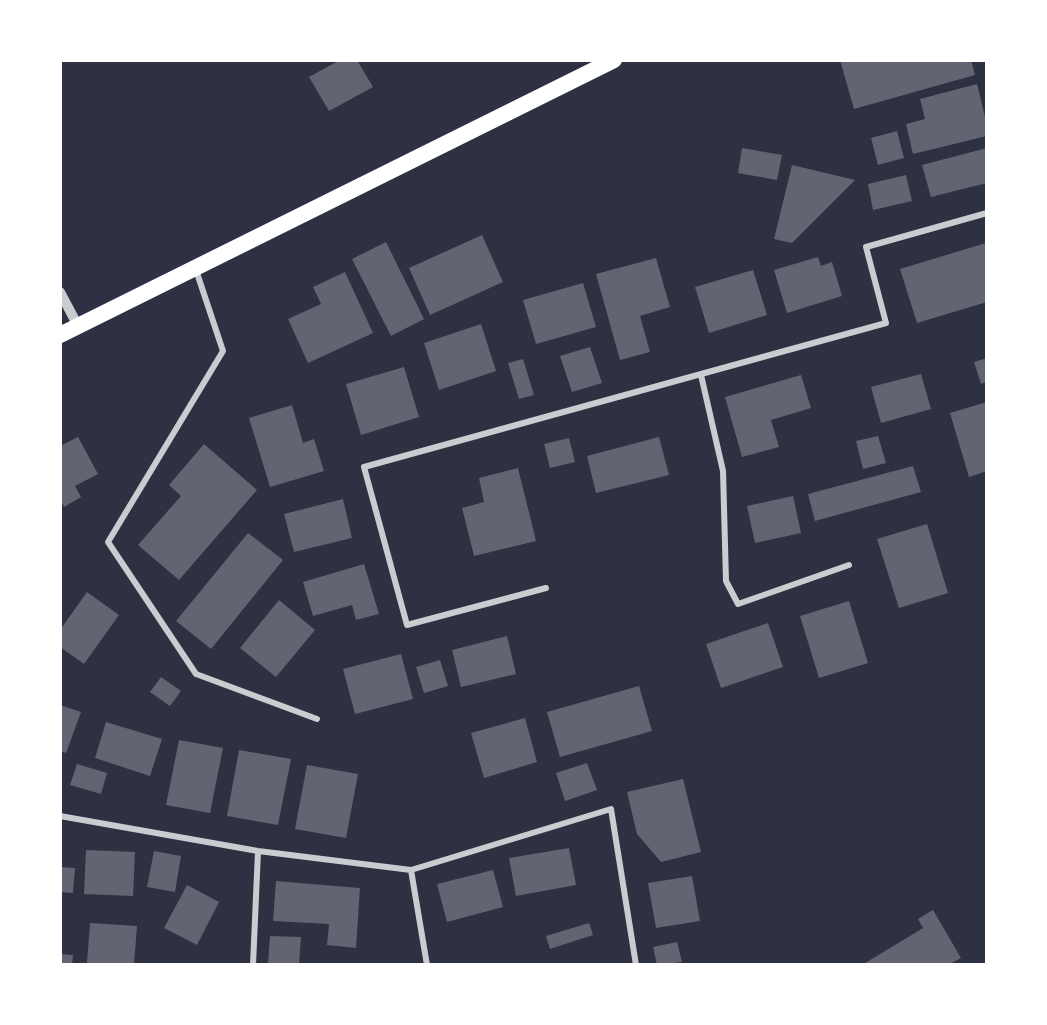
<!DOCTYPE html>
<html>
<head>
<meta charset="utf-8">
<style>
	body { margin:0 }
	#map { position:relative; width:1047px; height:1025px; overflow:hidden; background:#2d3142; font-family:Merriweather,serif }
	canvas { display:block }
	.frame { position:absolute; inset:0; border:62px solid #fff; pointer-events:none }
</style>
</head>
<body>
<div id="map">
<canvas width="1047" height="1025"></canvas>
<div class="frame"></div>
</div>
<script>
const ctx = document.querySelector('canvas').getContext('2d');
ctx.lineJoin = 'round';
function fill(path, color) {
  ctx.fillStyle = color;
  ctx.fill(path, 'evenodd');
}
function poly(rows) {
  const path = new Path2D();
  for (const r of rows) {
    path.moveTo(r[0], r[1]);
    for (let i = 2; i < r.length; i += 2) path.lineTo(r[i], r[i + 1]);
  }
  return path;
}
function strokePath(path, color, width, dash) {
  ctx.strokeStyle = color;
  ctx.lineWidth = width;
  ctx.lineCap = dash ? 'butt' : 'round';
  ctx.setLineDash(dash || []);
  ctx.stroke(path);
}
fill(poly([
	[340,60,357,60,373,87,329,111,309,77],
	[840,60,971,60,975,75,854,109],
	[977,84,987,125,987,136,913,154,906,124,925,119,920,99],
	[897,131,904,158,878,165,871,138],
	[742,148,782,155,777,180,738,173],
	[987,148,987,183,931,197,922,165],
	[792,165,855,180,792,243,774,239],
	[906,175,912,201,873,210,868,184],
	[482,235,503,282,430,315,409,268],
	[386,242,424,319,391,336,352,259],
	[986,243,987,302,917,323,900,269],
	[818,257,821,266,832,262,842,296,787,313,774,270],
	[656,258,670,307,640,316,650,352,620,360,596,274],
	[753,270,767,315,709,333,695,287],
	[345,272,373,333,308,363,288,319,321,304,313,287],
	[583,283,596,327,536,344,523,300],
	[481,324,496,371,439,390,424,343],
	[590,347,602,383,572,392,560,356],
	[987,358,987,382,981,384,974,362],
	[523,359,534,395,519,399,508,363],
	[404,367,419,417,361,435,346,384],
	[921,374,931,409,881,423,871,387],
	[801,375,811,408,771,420,779,447,742,457,725,397],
	[987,402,987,471,969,477,950,413],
	[292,405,303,443,314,439,324,471,270,487,249,418],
	[878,436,886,463,863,469,856,441],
	[78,437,98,474,75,486,81,497,64,507,60,499,60,446],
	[659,437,669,475,596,493,587,456],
	[569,438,575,462,550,468,544,444],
	[204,444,257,490,179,580,138,545,181,496,169,485],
	[913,466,921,492,815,521,808,494],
	[518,468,536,541,474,556,462,508,484,502,479,478],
	[793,496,801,533,755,543,747,506],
	[343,499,352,538,294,552,284,514],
	[927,524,948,593,899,608,877,539],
	[248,533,283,560,211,649,176,621],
	[364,564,379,614,356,620,352,605,313,616,303,582],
	[87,592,119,615,84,664,60,647,60,630],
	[279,600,315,630,276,677,240,648],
	[849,601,868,663,819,678,800,616],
	[768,623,783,667,721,688,706,644],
	[507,636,516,674,461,687,452,650],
	[401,654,413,699,355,714,343,669],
	[440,660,448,686,424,693,416,667],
	[161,677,181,691,170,706,150,692],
	[639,686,652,731,560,757,547,712],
	[60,705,81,712,66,753,60,751],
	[525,718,537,762,484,778,471,733],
	[106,722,162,739,150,776,95,758],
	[179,740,223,748,210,813,166,805],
	[239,750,291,759,278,825,227,816],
	[587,763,597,790,565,801,556,773],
	[77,764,107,773,101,794,70,785],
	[307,765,358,774,346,838,295,829],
	[683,779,701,852,661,862,637,834,627,792],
	[569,848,576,885,516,896,509,858],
	[86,850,135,852,133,896,84,894],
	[154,851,181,856,175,892,147,887],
	[60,867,75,868,73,893,60,892],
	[493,870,503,907,447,922,437,884],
	[692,876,700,921,656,928,648,883],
	[276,881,360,888,356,948,327,945,329,924,273,921],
	[187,885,219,902,197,945,164,928],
	[933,910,961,958,948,965,862,965,923,928,918,919],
	[90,923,137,926,134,965,87,963],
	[589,923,593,935,550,949,546,936],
	[270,936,301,937,299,965,268,964],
	[677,942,682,962,657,965,653,947],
	[60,954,73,955,72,965,60,965]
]), '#626471');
strokePath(poly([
	[196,270,223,351,108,542,196,674,317,719],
	[701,375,723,471,726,581,738,604,849,565],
	[546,588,407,625,364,467,886,323,866,247,987,213],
	[60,816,258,851,411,870,611,809,636,965],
	[411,870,427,965],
	[253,965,258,851]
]), '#caccd0', 6);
strokePath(poly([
	[60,292,78,326]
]), '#caccd0', 10);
strokePath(poly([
	[60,335,614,60]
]), '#fff', 16);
</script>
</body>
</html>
